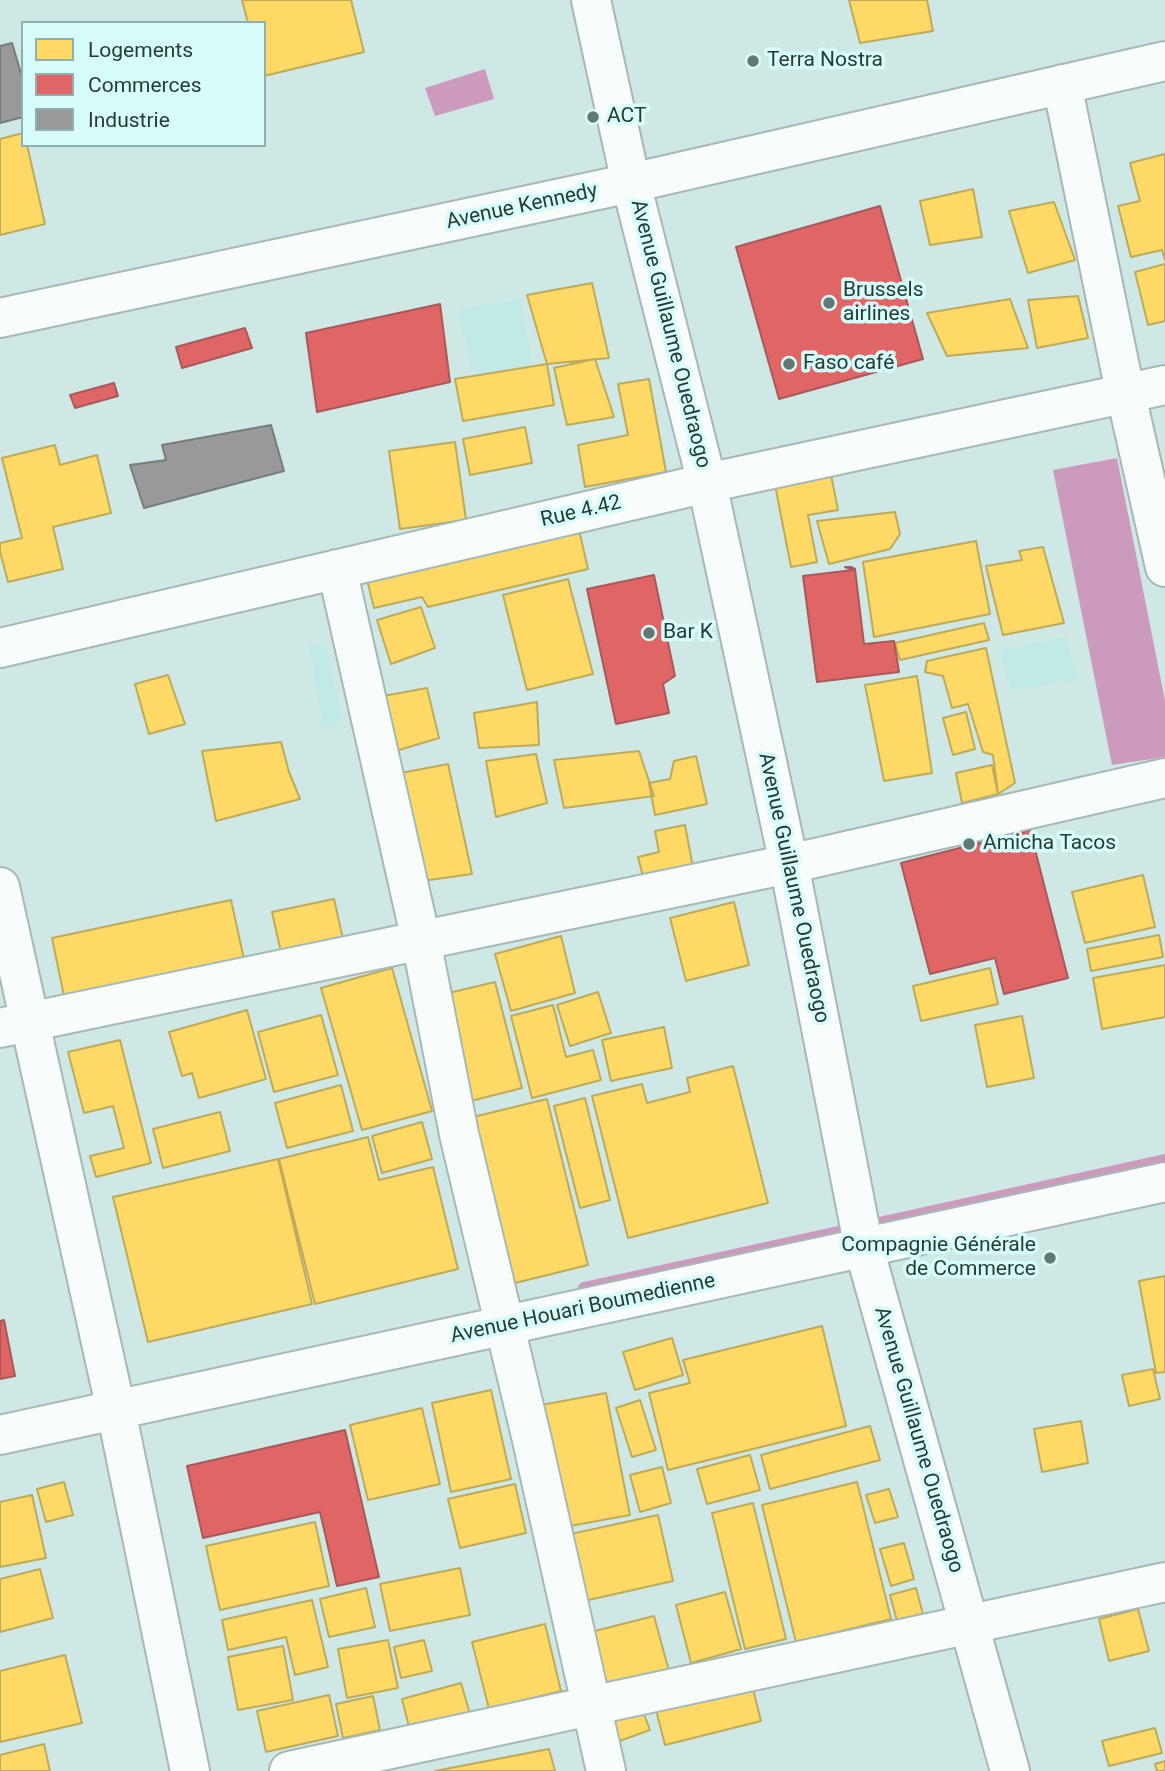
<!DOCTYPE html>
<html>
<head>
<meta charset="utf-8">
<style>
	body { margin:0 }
	#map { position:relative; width:1165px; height:1771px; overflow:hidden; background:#cee8e5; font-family:Roboto,sans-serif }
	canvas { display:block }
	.legend { position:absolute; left:21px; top:21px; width:245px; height:126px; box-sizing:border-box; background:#d7fdfa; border:2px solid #91afad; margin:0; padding:9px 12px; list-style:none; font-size:21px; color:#283b39 }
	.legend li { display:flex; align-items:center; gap:14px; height:35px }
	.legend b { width:35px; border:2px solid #91afad }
</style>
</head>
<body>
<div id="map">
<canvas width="1165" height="1771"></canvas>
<ul class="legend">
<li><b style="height:19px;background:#ffd966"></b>Logements</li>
<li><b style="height:19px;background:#e06666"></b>Commerces</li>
<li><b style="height:19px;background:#999"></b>Industrie</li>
</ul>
</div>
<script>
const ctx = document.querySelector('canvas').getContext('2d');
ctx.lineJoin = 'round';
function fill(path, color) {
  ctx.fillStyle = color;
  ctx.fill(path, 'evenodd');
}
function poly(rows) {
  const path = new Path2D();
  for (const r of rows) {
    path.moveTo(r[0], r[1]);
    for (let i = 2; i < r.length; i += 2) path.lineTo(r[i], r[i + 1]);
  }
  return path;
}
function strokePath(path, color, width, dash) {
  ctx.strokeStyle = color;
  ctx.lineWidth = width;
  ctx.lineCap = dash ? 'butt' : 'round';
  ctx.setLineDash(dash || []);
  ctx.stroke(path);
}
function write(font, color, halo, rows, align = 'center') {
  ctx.font = font + ' Roboto,sans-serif';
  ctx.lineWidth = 7;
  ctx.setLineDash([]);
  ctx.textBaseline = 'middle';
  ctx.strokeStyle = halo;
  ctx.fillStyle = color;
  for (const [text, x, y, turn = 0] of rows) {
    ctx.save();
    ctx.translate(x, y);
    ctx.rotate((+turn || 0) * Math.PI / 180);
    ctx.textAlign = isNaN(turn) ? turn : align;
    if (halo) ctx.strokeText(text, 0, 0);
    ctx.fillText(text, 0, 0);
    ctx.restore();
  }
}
fill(poly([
	[520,299,532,365,474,375,458,310],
	[1065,636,1078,679,1011,691,1000,651],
	[326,643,342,724,324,727,309,646]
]), '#bfeae6');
fill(poly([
	[485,69,494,99,435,116,425,88],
	[1117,458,1165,701,1165,757,1112,765,1053,470]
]), '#cc9abc');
const homes = poly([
	[242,0,351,0,364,52,264,76,264,23,248,23,242,0],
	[849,0,927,0,933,31,860,43,849,0],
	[23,133,23,145,27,145,45,224,0,235,0,139,23,133],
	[1165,154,1165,260,1162,250,1131,257,1118,206,1140,201,1130,163,1165,154],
	[973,189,982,237,930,245,920,201,973,189],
	[1054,202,1075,260,1028,273,1009,211,1054,202],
	[1165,264,1165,321,1148,325,1135,272,1165,264],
	[592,283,609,358,547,364,527,295,592,283],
	[1078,296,1088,338,1037,348,1028,300,1078,296],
	[1010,299,1028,348,947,356,927,313,1010,299],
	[595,359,614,417,567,425,554,368,595,359],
	[547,364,554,405,463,421,455,379,547,364],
	[649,379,666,472,585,487,578,445,628,435,618,384,649,379],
	[525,427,532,463,470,475,463,439,525,427],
	[455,442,466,520,400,529,389,451,455,442],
	[55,445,60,465,97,455,111,513,53,527,63,569,8,582,0,551,0,543,22,538,2,458,55,445],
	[831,475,838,510,808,515,817,562,791,567,775,485,831,475],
	[895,512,900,534,890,549,829,564,817,521,895,512],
	[577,521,588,569,428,607,422,597,374,608,365,571,577,521],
	[976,541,990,614,874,637,863,562,976,541],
	[1043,547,1064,623,1003,635,986,566,1022,560,1019,551,1043,547],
	[568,579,593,674,527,690,503,595,568,579],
	[421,607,435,648,391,664,377,620,421,607],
	[984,623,989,640,900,660,895,643,984,623],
	[986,648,1015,783,998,794,993,755,983,752,968,704,952,708,943,676,925,672,927,661,986,648],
	[168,675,185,724,149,734,135,684,168,675],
	[917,676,932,773,884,781,865,685,917,676],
	[427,688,439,738,379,756,367,699,427,688],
	[537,702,539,745,479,748,474,713,537,702],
	[966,712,975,749,953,755,943,718,966,712],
	[281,742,289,772,300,799,216,821,202,751,281,742],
	[639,751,654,796,564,808,554,760,639,751],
	[536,754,547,803,496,817,486,761,536,754],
	[696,756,707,804,655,815,649,783,670,779,674,761,696,756],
	[448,764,472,874,422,881,401,773,448,764],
	[992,765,998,794,962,803,956,773,992,765],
	[685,825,694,873,645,884,638,857,659,852,655,831,685,825],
	[1143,875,1155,927,1085,943,1072,892,1143,875],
	[334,899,345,948,283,961,272,912,334,899],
	[231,900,245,964,65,1001,52,938,231,900],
	[734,902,749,965,686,981,670,918,734,902],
	[1159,935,1163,957,1091,971,1087,949,1159,935],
	[561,936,575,993,511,1011,495,954,561,936],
	[1165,965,1165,1017,1102,1029,1093,978,1165,965],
	[392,968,432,1111,362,1130,321,988,392,968],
	[990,968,998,1004,921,1021,913,986,990,968],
	[495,982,522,1088,463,1103,436,996,495,982],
	[598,992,611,1033,570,1046,557,1005,598,992],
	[553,1005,566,1057,593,1050,601,1080,532,1098,511,1016,553,1005],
	[247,1010,266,1079,199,1098,192,1073,182,1076,169,1032,247,1010],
	[321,1015,338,1075,274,1092,258,1032,321,1015],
	[1022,1016,1034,1078,987,1087,975,1025,1022,1016],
	[664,1027,672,1068,611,1081,602,1040,664,1027],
	[120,1040,151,1163,96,1177,90,1156,124,1148,113,1106,84,1113,68,1052,120,1040],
	[733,1066,768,1203,628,1238,592,1096,642,1084,647,1103,690,1092,687,1078,733,1066],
	[341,1085,353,1131,287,1148,275,1103,341,1085],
	[585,1098,610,1200,580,1208,554,1106,585,1098],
	[547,1099,588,1265,511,1284,469,1118,547,1099],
	[220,1112,230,1151,163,1168,153,1129,220,1112],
	[422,1122,432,1159,382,1173,372,1136,422,1122],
	[368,1137,379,1180,433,1167,458,1269,315,1304,279,1159,368,1137],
	[278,1159,312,1304,148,1342,113,1197,278,1159],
	[1165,1276,1165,1372,1156,1373,1139,1281,1165,1276],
	[822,1326,846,1426,668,1470,649,1393,690,1383,683,1360,822,1326],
	[672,1338,683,1375,635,1390,623,1352,672,1338],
	[1153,1369,1160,1399,1129,1406,1122,1375,1153,1369],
	[491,1390,511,1479,451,1492,432,1403,491,1390],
	[606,1393,630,1515,559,1528,536,1406,606,1393],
	[640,1400,656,1450,632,1457,616,1408,640,1400],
	[422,1408,440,1484,368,1500,350,1425,422,1408],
	[1081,1421,1088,1463,1042,1472,1034,1429,1081,1421],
	[870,1426,880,1460,770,1489,761,1455,870,1426],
	[750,1455,760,1490,707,1504,697,1469,750,1455],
	[662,1467,671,1503,640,1512,630,1475,662,1467],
	[64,1482,73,1515,46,1522,37,1489,64,1482],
	[857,1482,891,1619,796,1642,762,1505,857,1482],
	[515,1484,526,1533,460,1548,448,1499,515,1484],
	[889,1489,898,1517,875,1523,866,1495,889,1489],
	[32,1495,46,1558,0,1567,0,1502,32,1495],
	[753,1503,786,1639,745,1649,712,1513,753,1503],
	[658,1515,673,1581,584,1601,571,1534,658,1515],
	[315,1522,329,1586,220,1610,206,1546,315,1522],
	[904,1543,914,1579,891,1586,880,1549,904,1543],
	[460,1568,470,1615,390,1631,380,1584,460,1568],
	[40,1569,53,1618,0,1632,0,1579,40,1569],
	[366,1588,375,1627,329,1637,320,1599,366,1588],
	[916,1588,923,1614,897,1621,890,1595,916,1588],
	[725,1592,741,1649,691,1663,676,1605,725,1592],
	[312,1600,328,1667,295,1675,286,1637,228,1650,222,1620,312,1600],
	[1138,1609,1149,1651,1109,1661,1099,1619,1138,1609],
	[654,1616,669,1671,596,1688,583,1634,654,1616],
	[545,1624,561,1691,489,1709,472,1642,545,1624],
	[388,1640,398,1688,347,1698,338,1649,388,1640],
	[424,1640,432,1671,401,1678,394,1647,424,1640],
	[283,1646,293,1700,238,1710,228,1657,283,1646],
	[65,1655,82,1723,0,1742,0,1671,65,1655],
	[461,1683,470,1714,410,1731,402,1699,461,1683],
	[752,1685,761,1721,665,1745,656,1710,752,1685],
	[329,1695,338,1736,266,1752,257,1711,329,1695],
	[373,1696,380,1730,343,1738,336,1704,373,1696],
	[640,1704,650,1730,611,1744,601,1718,640,1704],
	[1155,1728,1162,1753,1109,1766,1102,1741,1155,1728],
	[44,1744,50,1771,0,1771,0,1755,44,1744],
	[549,1749,555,1771,435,1771,549,1749],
	[1165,1761,1165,1771,1157,1771,1155,1764,1165,1761]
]);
fill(homes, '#ffd966');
strokePath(homes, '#beaa58', 2);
const shops = poly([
	[880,206,923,359,779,399,736,247,880,206],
	[440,304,450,382,317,412,306,333,440,304],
	[245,328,252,348,182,368,176,347,245,328],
	[114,383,118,396,75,408,70,395,114,383],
	[845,567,851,567,855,569,864,644,894,641,899,672,817,682,803,576,853,570,845,567],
	[654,575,675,676,663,684,669,713,616,724,587,589,654,575],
	[1030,830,1068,978,1004,994,995,958,930,974,901,863,1030,830],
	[4,1320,15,1376,0,1379,0,1321,4,1320],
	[345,1430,379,1577,337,1586,320,1512,203,1538,187,1466,345,1430]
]);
fill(shops, '#e06666');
strokePath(shops, '#a95958', 2);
const industry = poly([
	[12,43,23,80,23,117,0,123,0,46,12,43],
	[271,425,284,471,144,508,130,465,166,460,162,445,271,425]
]);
fill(industry, '#999');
strokePath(industry, '#777d7c', 2);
strokePath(poly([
	[584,1288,1165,1160]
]), '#cc9abc', 12);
const minor = poly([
	[591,0,631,183,707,483,789,864,864,1248,1010,1771],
	[1062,84,1122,377,1165,567],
	[0,318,631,183,1165,61],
	[337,569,421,940,459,1134,532,1440,606,1771],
	[0,648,707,483,1165,385],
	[0,887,116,1410,190,1771],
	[0,1028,789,864,1165,778],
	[289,1771,1165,1582]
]);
const secondary = poly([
	[0,1435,1165,1182]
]);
strokePath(minor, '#a5b9b7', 42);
strokePath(secondary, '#a5b9b7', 42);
strokePath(minor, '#f8fcfb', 38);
strokePath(secondary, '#f8fcfb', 38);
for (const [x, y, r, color] of [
	[753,61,7,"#627875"],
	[593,117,7,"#627875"],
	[829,303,7,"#627875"],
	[789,364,7,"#627875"],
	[649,633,7,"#627875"],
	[969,844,7,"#627875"],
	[1050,1258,7,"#627875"]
]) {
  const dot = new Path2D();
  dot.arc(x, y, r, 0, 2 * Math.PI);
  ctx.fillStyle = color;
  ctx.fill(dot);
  strokePath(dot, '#d7fdfa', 2.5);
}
write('21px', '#283b39', '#d7fdfa', [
	["Terra Nostra",767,61],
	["ACT",607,117],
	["Brussels",843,291],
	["airlines",843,315],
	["Faso café",803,364],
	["Bar K",663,633],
	["Amicha Tacos",983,844],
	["Compagnie Générale",1036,1246,"right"],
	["de Commerce",1036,1270,"right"]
], 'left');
write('21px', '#283b39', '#d7fdfa', [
	["Avenue Kennedy",522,207,-12],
	["Avenue Guillaume Ouedraogo",670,334,76],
	["Rue 4.42",581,512,-13],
	["Avenue Guillaume Ouedraogo",793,888,78],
	["Avenue Houari Boumedienne",583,1309,-12],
	["Avenue Guillaume Ouedraogo",918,1440,74]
]);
</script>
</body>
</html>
